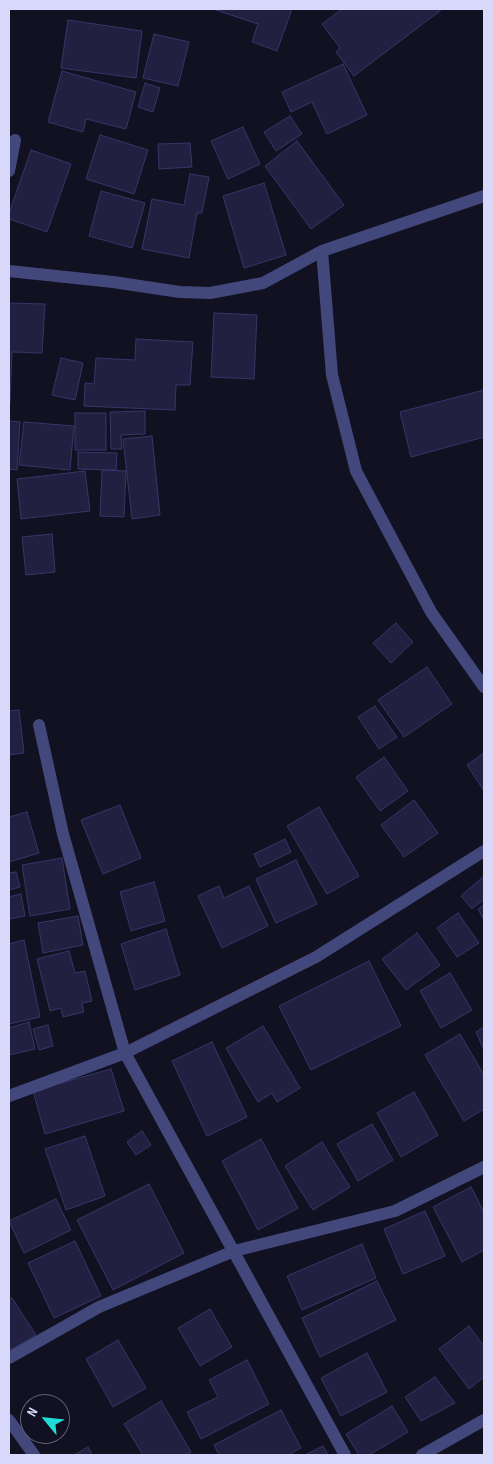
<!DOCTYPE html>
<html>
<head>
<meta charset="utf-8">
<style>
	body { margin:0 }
	#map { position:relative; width:493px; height:1464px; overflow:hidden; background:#121122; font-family:"Sofia Sans Condensed",sans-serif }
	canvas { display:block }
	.frame { position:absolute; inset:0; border:10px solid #d7d8fa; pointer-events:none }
	.north { position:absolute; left:20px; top:1394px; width:50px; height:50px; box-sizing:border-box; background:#121122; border:1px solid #616178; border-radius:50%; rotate:298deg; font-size:14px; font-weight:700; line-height:20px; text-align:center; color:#d7d8fa }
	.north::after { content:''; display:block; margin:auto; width:18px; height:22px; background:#1edfd8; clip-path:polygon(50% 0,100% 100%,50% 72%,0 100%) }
</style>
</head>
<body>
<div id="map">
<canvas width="493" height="1464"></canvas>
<div class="frame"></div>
<div class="north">N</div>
</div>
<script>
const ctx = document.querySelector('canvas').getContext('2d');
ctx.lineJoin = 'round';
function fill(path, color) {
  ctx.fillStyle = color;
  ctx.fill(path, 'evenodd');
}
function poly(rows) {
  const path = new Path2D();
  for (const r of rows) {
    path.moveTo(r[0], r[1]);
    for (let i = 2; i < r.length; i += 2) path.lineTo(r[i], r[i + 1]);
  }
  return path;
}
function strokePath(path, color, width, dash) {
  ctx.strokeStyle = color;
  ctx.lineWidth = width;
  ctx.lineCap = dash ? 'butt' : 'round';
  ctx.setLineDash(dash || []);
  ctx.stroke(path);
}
const building = poly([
	[213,9,292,9,277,51,252,42,258,24,213,9],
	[342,9,441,9,441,10,354,76,336,52,340,48,322,24,342,9],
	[68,20,142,31,136,78,61,68,68,20],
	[154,34,189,42,178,86,143,78,154,34],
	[343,64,367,115,327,134,312,102,291,112,282,92,343,64],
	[62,71,136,92,126,129,86,119,83,132,48,122,62,71],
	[145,83,160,88,153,112,138,107,145,83],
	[290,116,302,134,276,151,264,132,290,116],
	[243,127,260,164,228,179,211,141,243,127],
	[100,135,148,150,134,194,86,179,100,135],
	[297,141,344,205,311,229,265,166,297,141],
	[190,143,192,167,159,169,158,144,190,143],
	[31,150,71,164,47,232,9,219,9,213,31,150],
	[190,174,209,177,202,213,197,213,189,258,142,249,152,199,184,205,190,174],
	[264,183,286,255,244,268,223,196,264,183],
	[101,191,145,203,132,248,89,236,101,191],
	[9,303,45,304,42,353,12,352,10,403,9,403,9,303],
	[214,313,257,315,254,379,211,377,214,313],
	[136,339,193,342,190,385,176,385,175,410,84,406,85,383,94,384,96,358,135,360,136,339],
	[61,358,83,363,75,400,52,395,61,358],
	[484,390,484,437,411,457,400,412,484,390],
	[145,411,145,434,121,435,122,449,111,449,110,412,145,411],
	[75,413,106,413,106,450,75,450,75,413],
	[9,421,20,422,17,470,9,469,9,421],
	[24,422,74,426,70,470,19,465,24,422],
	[152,436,160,515,132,519,123,439,152,436],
	[78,452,117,453,116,470,78,469,78,452],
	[102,470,126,471,124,517,100,516,102,470],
	[85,471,90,511,21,519,17,479,85,471],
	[52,534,55,572,26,575,22,537,52,534],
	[396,623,413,642,391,663,373,643,396,623],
	[427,667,452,704,404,737,378,700,427,667],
	[375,706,397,737,379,749,358,717,375,706],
	[19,710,24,753,9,755,9,711,19,710],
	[484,753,484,791,467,765,484,753],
	[384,757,408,791,380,811,356,777,384,757],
	[414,800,438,833,404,857,381,825,414,800],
	[120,805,141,858,103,874,81,820,120,805],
	[319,807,359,876,327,894,287,826,319,807],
	[27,812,39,853,9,862,9,817,27,812],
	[285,839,291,852,260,867,254,854,285,839],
	[62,858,70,909,30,916,22,865,62,858],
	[296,860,317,904,276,923,256,879,296,860],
	[16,872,20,887,9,890,9,873,16,872],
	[484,876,484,899,472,909,461,896,484,876],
	[154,882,165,921,131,931,120,892,154,882],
	[219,886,224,898,249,886,268,926,222,948,198,896,219,886],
	[21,894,25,916,9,919,9,897,21,894],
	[484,905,484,920,478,909,484,905],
	[458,913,479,943,457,957,437,928,458,913],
	[78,916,83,945,43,953,38,923,78,916],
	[166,929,180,975,135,990,121,944,166,929],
	[417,933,440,965,406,990,382,959,417,933],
	[24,940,40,1017,9,1024,9,944,24,940],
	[69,951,75,973,85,971,92,1001,82,1003,84,1012,63,1017,61,1008,50,1011,37,959,69,951],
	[369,961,401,1026,311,1070,279,1006,369,961],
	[450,973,472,1010,441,1028,420,991,450,973],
	[29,1022,35,1049,9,1055,9,1028,29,1022],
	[48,1025,53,1046,39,1050,33,1029,48,1025],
	[263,1026,300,1088,277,1102,272,1093,258,1102,226,1048,263,1026],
	[484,1027,484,1050,476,1032,484,1027],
	[460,1034,484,1075,484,1109,464,1121,425,1055,460,1034],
	[212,1042,247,1117,207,1136,172,1061,212,1042],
	[111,1069,124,1111,45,1134,33,1091,111,1069],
	[414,1092,438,1135,401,1157,377,1113,414,1092],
	[372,1124,393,1160,358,1181,337,1144,372,1124],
	[142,1131,151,1145,136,1155,127,1142,142,1131],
	[85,1136,105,1196,66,1210,45,1149,85,1136],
	[261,1139,298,1208,258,1230,222,1161,261,1139],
	[322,1142,350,1187,313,1210,285,1166,322,1142],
	[149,1184,184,1253,113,1290,77,1220,149,1184],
	[471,1187,484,1212,484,1250,462,1262,433,1207,471,1187],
	[56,1199,71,1230,24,1253,9,1221,56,1199],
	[425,1211,445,1256,403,1274,384,1229,425,1211],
	[75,1241,101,1296,54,1318,28,1263,75,1241],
	[362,1244,376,1278,302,1310,287,1276,362,1244],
	[377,1281,396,1320,320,1357,302,1318,377,1281],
	[12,1298,36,1335,9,1351,9,1300,12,1298],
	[210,1309,232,1347,200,1366,178,1328,210,1309],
	[469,1326,484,1346,484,1377,469,1389,439,1349,469,1326],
	[118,1340,146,1388,113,1407,86,1359,118,1340],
	[367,1353,387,1392,341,1416,321,1378,367,1353],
	[247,1360,269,1404,201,1439,187,1412,218,1397,209,1380,247,1360],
	[435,1377,455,1403,421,1421,405,1397,435,1377],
	[161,1401,191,1452,185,1455,143,1455,124,1424,161,1401],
	[392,1406,408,1432,369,1455,359,1455,346,1434,392,1406],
	[281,1410,301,1448,288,1455,219,1455,214,1445,281,1410],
	[323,1446,328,1455,305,1455,323,1446],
	[88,1447,92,1455,74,1455,88,1447]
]);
fill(building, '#222040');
strokePath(building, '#383569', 1);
strokePath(poly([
	[9,171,15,140],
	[322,251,332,375,356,471,431,612,484,687],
	[9,271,113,282,180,292,210,293,263,283,322,251,484,196],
	[39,725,63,834,125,1053,345,1455],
	[9,1096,125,1053,316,957,484,851],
	[9,1358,99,1307,234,1251,395,1211,484,1167],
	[9,1420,34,1455],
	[422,1455,484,1420]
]), '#42487b', 12);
</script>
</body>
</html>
